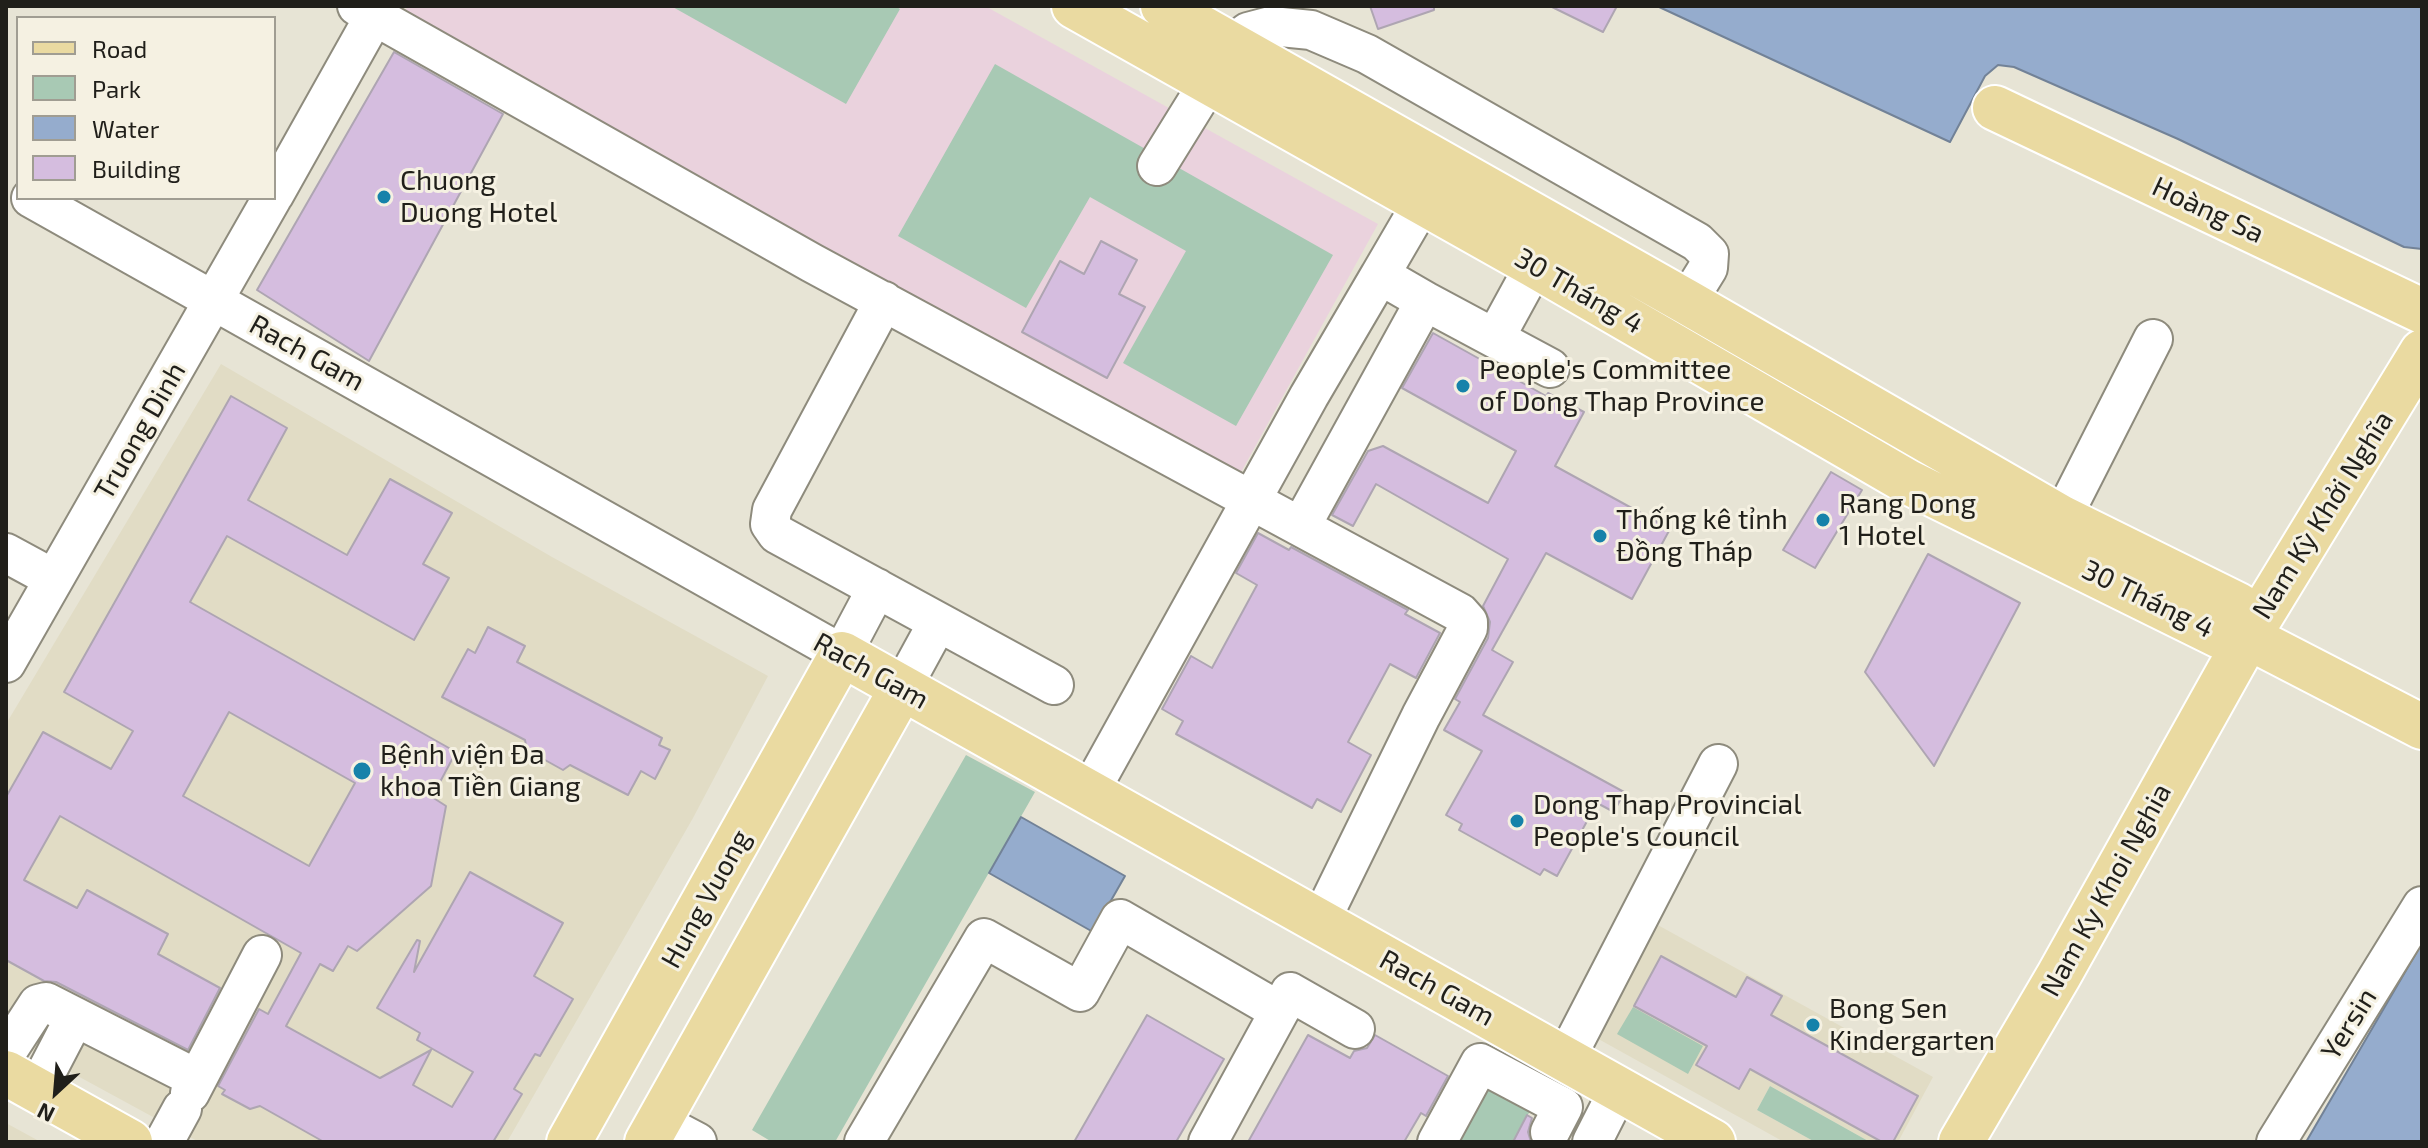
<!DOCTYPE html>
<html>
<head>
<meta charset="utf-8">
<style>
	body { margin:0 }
	#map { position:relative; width:2428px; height:1148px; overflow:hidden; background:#e7e4d5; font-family:"Exo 2",sans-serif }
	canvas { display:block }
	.frame { position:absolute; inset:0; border:8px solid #201f1a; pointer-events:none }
	.legend { position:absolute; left:16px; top:16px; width:260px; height:184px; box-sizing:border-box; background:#f5f1e2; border:2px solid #a09d92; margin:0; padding:10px 14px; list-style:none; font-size:24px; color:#201f1a }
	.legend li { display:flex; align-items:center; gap:16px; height:40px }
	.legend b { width:40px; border:2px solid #a09d92 }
	.north { position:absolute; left:16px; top:1052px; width:80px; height:80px; -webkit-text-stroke:6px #f5f1e2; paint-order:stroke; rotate:206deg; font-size:22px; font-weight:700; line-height:32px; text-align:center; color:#201f1a }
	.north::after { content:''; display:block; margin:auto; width:28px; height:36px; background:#201f1a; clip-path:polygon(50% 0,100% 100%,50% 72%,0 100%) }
</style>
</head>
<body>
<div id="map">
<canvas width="2428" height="1148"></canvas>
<div class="frame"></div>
<ul class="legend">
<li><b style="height:10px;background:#eadaa1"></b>Road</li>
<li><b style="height:22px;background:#a8c9b4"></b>Park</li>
<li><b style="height:22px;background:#95accd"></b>Water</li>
<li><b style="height:22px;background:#d5bddf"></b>Building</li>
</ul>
<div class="north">N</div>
</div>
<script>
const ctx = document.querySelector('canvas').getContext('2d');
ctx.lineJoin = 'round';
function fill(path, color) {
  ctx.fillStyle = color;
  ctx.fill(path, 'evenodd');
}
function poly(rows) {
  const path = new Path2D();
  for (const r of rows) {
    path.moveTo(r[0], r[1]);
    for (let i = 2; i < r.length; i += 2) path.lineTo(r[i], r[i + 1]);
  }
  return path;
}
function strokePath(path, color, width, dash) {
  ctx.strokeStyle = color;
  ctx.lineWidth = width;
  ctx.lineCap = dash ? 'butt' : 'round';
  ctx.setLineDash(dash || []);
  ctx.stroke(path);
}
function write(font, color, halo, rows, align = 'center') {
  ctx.font = font + ' "Exo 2",sans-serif';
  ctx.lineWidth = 6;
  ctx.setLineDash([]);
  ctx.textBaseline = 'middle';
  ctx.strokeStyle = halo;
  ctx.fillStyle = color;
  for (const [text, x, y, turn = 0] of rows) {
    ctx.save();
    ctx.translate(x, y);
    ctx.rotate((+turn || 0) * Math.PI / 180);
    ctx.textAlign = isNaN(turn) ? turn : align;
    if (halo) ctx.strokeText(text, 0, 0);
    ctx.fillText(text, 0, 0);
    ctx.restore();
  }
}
fill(poly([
	[408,6,985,6,1378,224,1235,483,398,23]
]), '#ead2dd');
fill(poly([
	[221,364,552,557,768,676,693,818,507,1142,199,1142,6,1037,6,724],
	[1656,924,1933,1077,1898,1142,1893,1142,1918,1096,1771,1015,1781,996,1736,997,1661,957,1634,1006,1707,1046,1696,1065,1739,1089,1750,1069,1882,1142,1870,1142,1770,1086,1757,1110,1815,1142,1784,1142,1593,1036],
	[6,1123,39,1141,39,1142,6,1142]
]), '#e1dcc5');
fill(poly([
	[671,6,895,6,900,9,846,104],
	[995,64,1333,255,1236,426,1123,363,1186,251,1090,197,1026,308,898,236],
	[966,755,1035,792,835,1142,772,1142,752,1130],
	[1633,1007,1703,1046,1688,1074,1617,1034],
	[1477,1068,1536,1100,1513,1142,1437,1142],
	[1770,1086,1870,1142,1815,1142,1757,1110]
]), '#a8c9b4');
const water = poly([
	[1657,6,2422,6,2422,249,2404,247,2178,139,2014,67,1998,65,1985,76,1950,142,1657,6],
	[1021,817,1125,876,1093,932,989,873,1021,817],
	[2422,943,2422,1142,2306,1142,2422,943]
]);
fill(water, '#95accd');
strokePath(water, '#728297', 2);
const building = poly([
	[1370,6,1434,6,1434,10,1378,29,1370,6],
	[1550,6,1617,6,1603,32,1550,6],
	[394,52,503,114,369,361,257,290,394,52],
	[1101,241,1137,260,1119,294,1145,307,1107,378,1022,332,1060,261,1084,274,1101,241],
	[1433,333,1546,396,1548,393,1584,412,1555,466,1670,529,1632,599,1546,553,1492,650,1513,662,1483,715,1624,792,1614,812,1597,803,1557,876,1544,869,1540,875,1459,830,1462,824,1446,815,1482,751,1444,730,1460,702,1455,699,1488,638,1490,622,1483,606,1508,559,1376,484,1353,526,1332,515,1368,451,1383,446,1488,503,1516,451,1402,388,1433,333],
	[231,396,287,428,248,500,347,555,390,479,452,513,423,564,449,578,414,640,227,536,190,602,456,752,432,797,446,806,431,886,357,951,348,946,333,971,320,964,286,1026,380,1078,431,1050,413,1085,452,1107,473,1072,417,1040,420,1033,377,1008,417,940,420,941,414,972,470,872,563,923,534,976,573,999,540,1056,535,1054,514,1089,522,1094,493,1142,324,1142,260,1106,250,1109,222,1094,225,1090,218,1086,259,1009,268,1014,301,953,60,816,24,880,77,908,87,890,168,934,158,954,220,988,188,1050,56,982,44,981,6,960,6,797,43,732,111,769,133,731,64,692,231,396],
	[229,712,355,783,309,866,183,796,229,712],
	[1831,472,1862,490,1815,568,1783,550,1831,472],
	[1258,533,1289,550,1291,547,1408,610,1405,614,1440,633,1416,678,1390,664,1348,742,1371,755,1341,812,1317,799,1312,808,1176,734,1183,721,1162,709,1191,656,1212,668,1257,585,1236,573,1258,533],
	[1928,554,2020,603,1934,766,1865,672,1928,554],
	[488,627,525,646,517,662,662,738,659,745,670,750,655,779,641,771,628,795,570,765,563,770,527,750,525,740,442,697,468,649,475,653,488,627],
	[1661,956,1736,997,1747,977,1782,996,1771,1015,1918,1096,1893,1142,1882,1142,1750,1069,1739,1089,1696,1065,1707,1046,1634,1006,1661,956],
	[1147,1015,1224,1059,1176,1142,1074,1142,1147,1015],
	[1308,1035,1350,1058,1354,1051,1367,1048,1375,1035,1448,1076,1426,1116,1421,1113,1404,1142,1248,1142,1308,1035],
	[1527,1115,1532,1118,1528,1132,1531,1142,1513,1142,1527,1115]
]);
fill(building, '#d5bddf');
strokePath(building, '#aea5b2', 2);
const minor = poly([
	[357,6,812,263,1460,613,1468,622,1468,628,1421,716,1320,922],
	[1157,166,1232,45,1248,32,1271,26,1311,30,1367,54,1697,242,1709,254,1708,268,1687,302],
	[274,195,380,6],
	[31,198,842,654,877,588],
	[1380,275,1422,203],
	[884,301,772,510,770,524,777,534,1054,685],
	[1495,338,1548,241],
	[2062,518,2153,339],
	[1301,526,1425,301,1550,368],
	[6,553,54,579],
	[6,663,272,198],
	[902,688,938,622],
	[1089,793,1309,396,1380,275,1425,301],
	[6,1053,38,1004,46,1002,197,1079],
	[1565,1060,1718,764],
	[37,1090,75,1017],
	[190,1093,262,955],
	[659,1122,697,1142],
	[164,1142,182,1109],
	[864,1142,984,938,1080,992,1120,919,1279,1011],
	[1208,1142,1290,992,1355,1029],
	[1437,1142,1480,1063,1563,1107,1550,1132],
	[1592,1142,1619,1089],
	[2276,1142,2422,906]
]);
const major = poly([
	[1074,6,1534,265,1908,482,2220,636,2248,637,2422,727],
	[1163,6,1687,302,2062,518,2238,605,2248,637],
	[1995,108,2422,311],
	[6,1073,130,1142],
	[569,1142,842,654,1713,1142],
	[647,1142,902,688],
	[1961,1142,2059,975,2248,637,2422,352]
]);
strokePath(minor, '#8e8b7d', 42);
strokePath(major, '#fff', 48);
strokePath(minor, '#fff', 38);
strokePath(major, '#eadaa1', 44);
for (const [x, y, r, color] of [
	[384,197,8,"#1682aa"],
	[1463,386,8,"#1682aa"],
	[1823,520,8,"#1682aa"],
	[1600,536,8,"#1682aa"],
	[362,771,10,"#1682aa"],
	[1517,821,8,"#1682aa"],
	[1813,1025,8,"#1682aa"]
]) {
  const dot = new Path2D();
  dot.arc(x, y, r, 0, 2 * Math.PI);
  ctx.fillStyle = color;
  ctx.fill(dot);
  strokePath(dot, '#f5f1e2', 3);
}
write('28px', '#201f1a', '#f5f1e2', [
	["Chuong",400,181],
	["Duong Hotel",400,213],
	["People's Committee",1479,370],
	["of Dong Thap Province",1479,402],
	["Rang Dong",1839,504],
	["1 Hotel",1839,536],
	["Thống kê tỉnh",1616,520],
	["Đồng Tháp",1616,552],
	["Bệnh viện Đa",380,755],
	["khoa Tiền Giang",380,787],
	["Dong Thap Provincial",1533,805],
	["People's Council",1533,837],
	["Bong Sen",1829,1009],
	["Kindergarten",1829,1041]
], 'left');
write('28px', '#201f1a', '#f5f1e2', [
	["Hoàng Sa",2208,210,25],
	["30 Tháng 4",1579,291,30],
	["Rach Gam",307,353,29],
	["Truong Dinh",140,431,-60],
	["Nam Kỳ Khởi Nghĩa",2323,515,-58],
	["30 Tháng 4",2148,599,26],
	["Rach Gam",871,671,29],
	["Nam Ky Khoi Nghia",2106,890,-61],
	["Hung Vuong",706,899,-61],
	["Rach Gam",1437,988,29],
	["Yersin",2349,1024,-58]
]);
</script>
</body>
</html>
